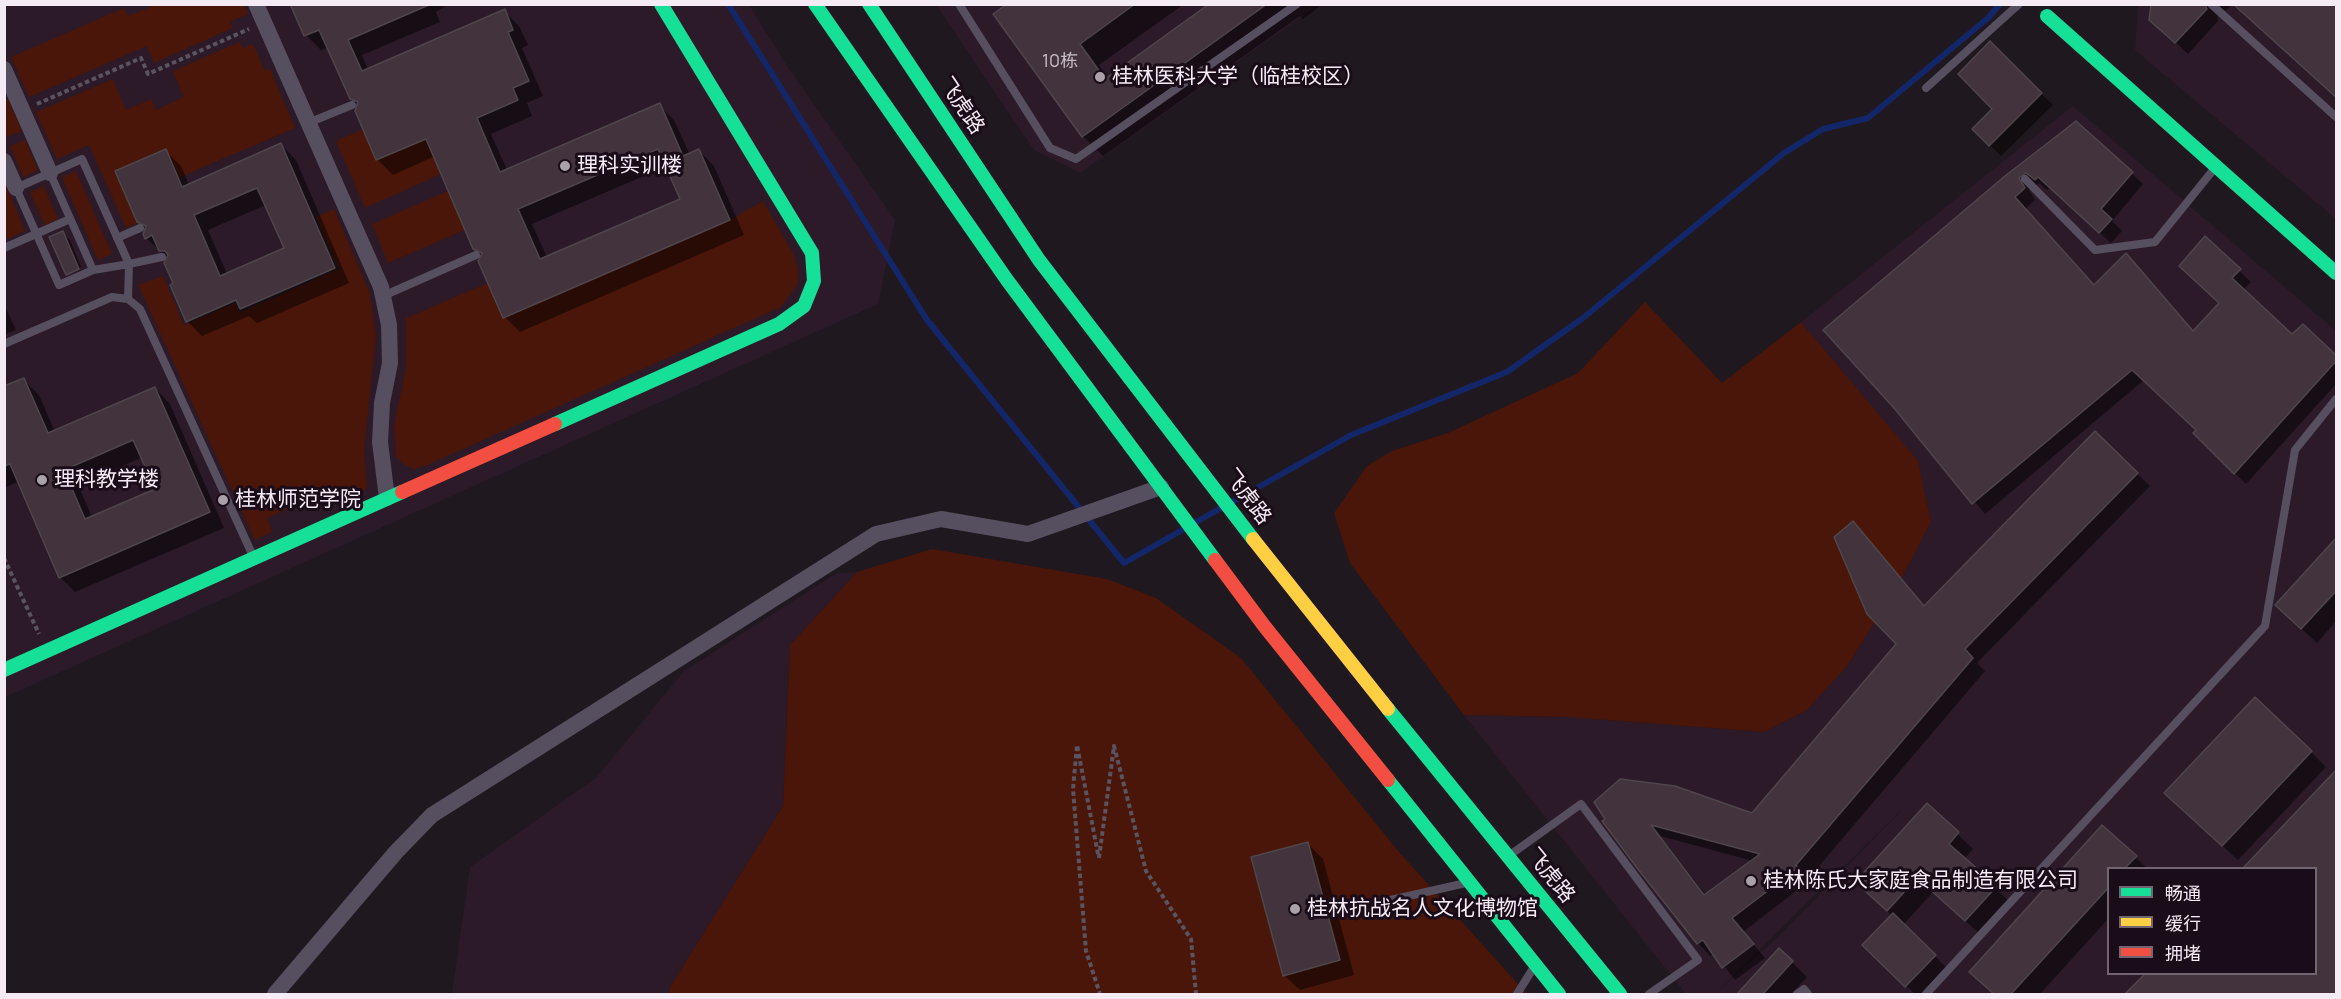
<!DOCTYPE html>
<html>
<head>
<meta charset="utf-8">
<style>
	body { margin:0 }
	#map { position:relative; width:2341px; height:999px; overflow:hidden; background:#20181f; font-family:Manrope,"Noto Sans SC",sans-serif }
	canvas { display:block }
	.frame { position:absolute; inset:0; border:6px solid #f5ebf4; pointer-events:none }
	.legend { position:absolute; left:2107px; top:867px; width:210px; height:108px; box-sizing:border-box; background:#1a0c19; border:2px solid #726571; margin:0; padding:8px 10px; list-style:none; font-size:18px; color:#f5ebf4 }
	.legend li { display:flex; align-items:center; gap:12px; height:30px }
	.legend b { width:30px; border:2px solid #726571 }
</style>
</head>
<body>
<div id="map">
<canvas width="2341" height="999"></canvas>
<div class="frame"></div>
<ul class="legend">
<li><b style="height:8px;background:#16e098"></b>畅通</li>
<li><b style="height:8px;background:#ffcf43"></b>缓行</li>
<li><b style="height:8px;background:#f24e42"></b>拥堵</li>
</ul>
</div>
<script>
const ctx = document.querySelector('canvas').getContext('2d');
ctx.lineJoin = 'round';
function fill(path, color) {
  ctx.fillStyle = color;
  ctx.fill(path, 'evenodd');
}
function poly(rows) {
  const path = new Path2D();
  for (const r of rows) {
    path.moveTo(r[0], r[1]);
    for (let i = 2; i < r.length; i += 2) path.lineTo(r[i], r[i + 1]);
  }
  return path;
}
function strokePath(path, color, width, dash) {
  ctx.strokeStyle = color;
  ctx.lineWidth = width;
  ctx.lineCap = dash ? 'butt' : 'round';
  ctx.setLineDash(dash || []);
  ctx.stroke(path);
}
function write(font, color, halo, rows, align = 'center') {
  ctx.font = font + ' Manrope,"Noto Sans SC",sans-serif';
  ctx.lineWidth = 6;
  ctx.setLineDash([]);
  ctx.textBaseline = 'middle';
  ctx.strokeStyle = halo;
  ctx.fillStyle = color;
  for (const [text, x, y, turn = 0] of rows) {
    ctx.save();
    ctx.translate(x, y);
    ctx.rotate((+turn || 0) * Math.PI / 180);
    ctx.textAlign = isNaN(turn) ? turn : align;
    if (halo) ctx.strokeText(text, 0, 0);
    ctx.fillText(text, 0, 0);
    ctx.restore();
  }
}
fill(poly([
	[4,5,749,5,789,69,895,220,878,304,5,697],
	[936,5,1318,5,1080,173,1034,150],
	[2138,5,2336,5,2336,219,2135,50],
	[2073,106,2336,331,2336,994,1686,994,1464,715,1568,717,1764,732,1806,711,1848,665,1902,577,1931,522,1917,461,1801,322],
	[1901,811,1779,936,1717,992,1900,811],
	[2108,868,2316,868,2316,974,2108,974],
	[857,572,790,645,783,806,670,987,669,994,452,994,470,867,596,778,684,671,837,573]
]), '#2c1a29');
fill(poly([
	[244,4,248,14,230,22,233,28,154,63,147,46,29,97,11,57,124,8,128,16,155,5],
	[239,42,242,48,253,44,265,71,270,69,295,128,178,178,116,171,138,223,126,228,89,145,57,159,36,112,113,79,126,110,151,99,156,110,184,97,173,71],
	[8,99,22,131,7,137,5,131,4,101],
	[363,129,377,160,426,139,441,174,365,208,336,141],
	[25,140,38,170,23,177,10,146],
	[76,171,112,254,98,260,62,177],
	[5,183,25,231,5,240,4,240],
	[44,186,58,219,45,225,30,192],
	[448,191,465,230,388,263,372,224],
	[763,201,794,255,798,271,797,285,781,307,425,466,413,469,403,464,396,456,394,426,406,367,406,318,488,283,504,318,730,220],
	[334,209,370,294,376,336,364,450,367,488,349,502,341,486,267,518,272,532,255,540,138,285,163,276,184,325,235,303,239,313,339,269,316,217],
	[1645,302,1722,383,1801,322,1918,461,1931,522,1902,577,1848,665,1806,711,1764,732,1568,717,1464,715,1350,563,1334,513,1367,466,1392,451,1448,433,1578,373],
	[932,549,1107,579,1156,598,1241,658,1399,852,1527,994,669,994,670,987,783,806,790,645,857,572]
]), '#491609');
fill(poly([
	[296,4,449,4,436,12,440,22,362,55,368,70,504,11,519,26,528,45,522,48,543,96,527,103,532,116,491,134,507,170,659,105,674,120,690,155,699,151,714,166,744,235,520,332,505,317,482,256,475,248,435,156,393,175,378,160,356,111,358,105,351,98,329,47,321,50,306,35],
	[667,166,682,199,547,257,532,224],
	[1009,4,1184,4,1099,65,1108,78,1212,4,1323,4,1303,19,1300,16,1103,156,1083,136],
	[2152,4,2232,4,2227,10,2217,11,2218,21,2188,54,2163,31],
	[1990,44,2053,105,2001,156,1974,129,1994,109],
	[2076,123,2143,184,2112,221,2122,231,2111,243,2050,188,2047,190,2039,183,2029,190,2035,200,2025,209,2094,286,2194,332,2221,304,2205,238,2251,282,2243,290,2292,336,2336,358,2336,384,2246,484,2195,433,2198,430,2144,380,1985,514,1895,407,1826,330],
	[281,145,296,160,349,283,257,323,249,316,202,336,187,321,168,258,146,238,146,229,139,221,165,151,181,166,189,185],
	[266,205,286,249,227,274,208,230],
	[62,233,70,240,81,267,68,272,68,275],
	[4,304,16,330,4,335],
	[24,380,39,395,55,432,155,388,170,404,224,528,75,592,60,577,19,481,4,488,4,388],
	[143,457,157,490,92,517,78,485],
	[2095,433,2150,486,1977,663,1985,671,1808,879,1809,881,1743,932,1765,958,1735,980,1714,953,1710,956,1698,943,1604,822,1752,815,1898,644,1865,536,1925,607],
	[1660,836,1753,861,1706,895],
	[2336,539,2336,621,2317,643,2292,620],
	[2311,752,2326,767,2238,860,2181,808],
	[2336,771,2336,994,2127,994,2147,974,2316,974,2316,868,2245,868],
	[1927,805,1973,849,1964,859,2011,903,1981,935,1933,892,1903,925,1950,971,1927,994,1915,994,1879,960,1892,916,1857,882],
	[2102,827,2147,868,2108,868,2108,919,2040,994,1995,994,1986,987],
	[1307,843,1323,859,1354,975,1300,990,1284,975],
	[1779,950,1807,977,1791,994,1739,994]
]), '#0007');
strokePath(poly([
	[728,4,927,320,1124,563,1184,529],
	[1232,502,1351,435,1507,372,1583,318,1784,153,1823,129,1868,118,1988,18,2000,4],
	[1196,522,1221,508]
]), '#132768', 6);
const building = poly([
	[290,4,431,4,348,40,362,71,505,9,513,30,508,32,529,81,513,88,518,100,477,118,500,172,660,103,683,156,699,149,730,220,503,318,478,261,482,253,473,249,426,139,376,160,355,111,358,102,350,99,319,30,304,36,290,4],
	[658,149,680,199,540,259,518,209,658,149],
	[1007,4,1135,4,1080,44,1105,79,1209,4,1267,4,1082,137,993,14,1007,4],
	[2151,4,2205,4,2207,9,2175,43,2149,20,2151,4],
	[2233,4,2337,4,2337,98,2233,4],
	[1990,41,2042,93,1989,146,1972,129,1992,109,1958,74,1990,41],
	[2076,121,2133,172,2101,209,2112,219,2099,233,2038,177,2035,180,2026,173,2019,178,2025,188,2015,197,2094,285,2126,253,2193,331,2219,303,2179,266,2205,236,2241,269,2232,278,2292,334,2303,324,2337,356,2337,360,2234,474,2193,433,2196,430,2132,370,1972,504,1894,408,1823,330,2005,176,2076,121],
	[281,143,335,268,240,309,236,300,186,322,170,285,173,283,164,263,168,255,165,251,159,251,152,235,145,239,143,234,146,226,137,222,115,171,166,149,182,187,281,143],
	[257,188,284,248,220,276,194,215,257,188],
	[63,231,79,269,66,275,49,237,63,231],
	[24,378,48,433,155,387,210,512,59,578,10,464,4,466,4,386,24,378],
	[133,440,155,489,85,519,64,470,133,440],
	[2095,431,2138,473,1965,649,1973,658,1796,865,1798,868,1732,918,1754,944,1722,968,1703,940,1697,944,1637,868,1602,821,1605,819,1594,802,1620,779,1675,786,1752,813,1896,644,1867,614,1834,537,1853,521,1924,606,2095,431],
	[1651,825,1760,854,1704,895,1651,825],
	[2337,537,2337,590,2301,629,2275,605,2337,537],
	[2255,697,2312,751,2222,846,2164,793,2255,697],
	[2337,769,2337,994,2125,994,2145,974,2316,974,2316,868,2243,868,2337,769],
	[1927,803,1959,832,1949,844,1997,886,1965,921,1917,878,1887,911,1855,882,1927,803],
	[2102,825,2137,856,2125,868,2109,868,2109,887,2011,994,1994,994,1969,972,2102,825],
	[1308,842,1340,960,1283,976,1251,857,1308,842],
	[1893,913,1936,955,1905,987,1862,945,1893,913],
	[1779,948,1793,961,1763,994,1737,994,1779,948]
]);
fill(building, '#43333c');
strokePath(building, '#4e464a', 1.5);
strokePath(poly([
	[37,104,141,58,148,74,249,29],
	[4,558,39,634],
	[1098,854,1077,745,1073,789,1086,951,1100,994],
	[1099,858,1114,746,1146,871,1191,939,1196,994]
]), '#5b5460', 4, [4.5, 3]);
strokePath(poly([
	[959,4,1050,148,1076,159,1297,4],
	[2211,4,2336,117],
	[1926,88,2019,4],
	[308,123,352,105],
	[50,173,93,270],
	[2025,179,2095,250,2155,242,2214,169],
	[117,238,140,228],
	[4,248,70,219],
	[383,296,476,255],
	[128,299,129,264,82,159,16,188,59,285,93,270,129,264,162,257],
	[4,344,112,297,128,299,140,309,253,556],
	[1510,855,1581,804,1698,960,1649,994],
	[1355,908,1466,883],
	[1517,994,1534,967],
	[1797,994,1804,989,1808,994],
	[1926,994,2265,626,2295,450,2336,399]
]), '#564f5f', 8);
strokePath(poly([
	[256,4,381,287,389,325,390,363,382,403,380,442,387,498],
	[4,69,50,173],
	[4,161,16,188],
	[275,994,396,852,432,815,876,534,941,519,1028,534,1161,487]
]), '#564f5f', 16);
strokePath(poly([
	[815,4,1007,280,1215,560],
	[869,4,1039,260,1253,539],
	[2047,16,2336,273],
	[555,424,779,324,804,306,814,281,812,253,661,4],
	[4,670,402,492],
	[1388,709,1620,994],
	[1388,780,1559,994]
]), '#16e098', 14);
strokePath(poly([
	[1253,539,1388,709]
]), '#ffcf43', 14);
strokePath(poly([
	[402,492,555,424],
	[1215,560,1265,627,1388,780]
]), '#f24e42', 14);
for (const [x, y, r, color] of [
	[1100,77,6,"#aaa1a9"],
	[565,166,6,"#aaa1a9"],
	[42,480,6,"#aaa1a9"],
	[223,500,6,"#aaa1a9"],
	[1751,881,6,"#aaa1a9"],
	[1295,909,6,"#aaa1a9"]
]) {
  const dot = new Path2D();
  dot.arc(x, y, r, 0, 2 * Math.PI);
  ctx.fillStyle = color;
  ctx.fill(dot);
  strokePath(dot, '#1a0c19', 2);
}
write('18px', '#c8bdc6', null, [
	["10栋",1060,62]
]);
write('21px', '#f5ebf4', '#1a0c19', [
	["桂林医科大学（临桂校区）",1112,77],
	["理科实训楼",577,166],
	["理科教学楼",54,480],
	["桂林师范学院",235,500],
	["桂林陈氏大家庭食品制造有限公司",1763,881],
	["桂林抗战名人文化博物馆",1307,909]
], 'left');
write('21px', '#f5ebf4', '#1a0c19', [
	["飞虎路",961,106,56],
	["飞虎路",1247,497,53],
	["飞虎路",1550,876,51]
]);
</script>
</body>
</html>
